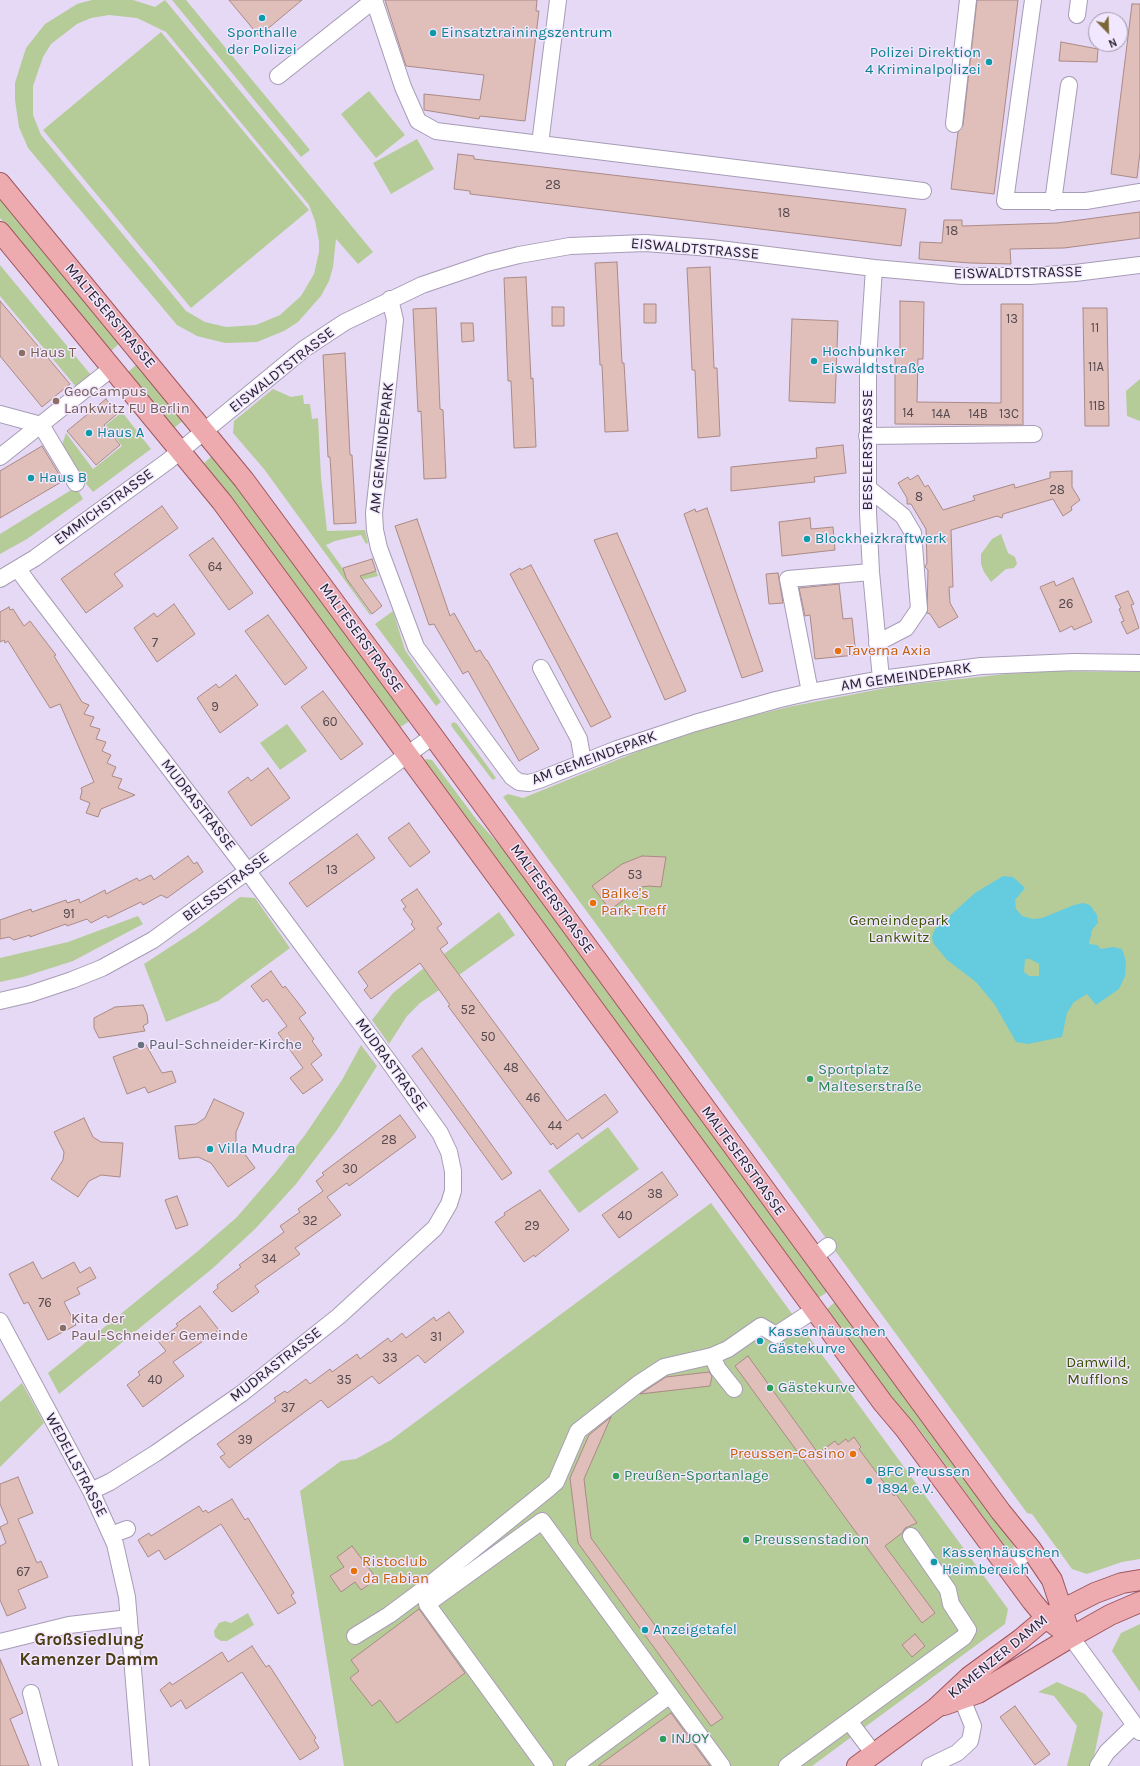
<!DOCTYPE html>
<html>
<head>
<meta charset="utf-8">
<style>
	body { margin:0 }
	#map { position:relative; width:1140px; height:1766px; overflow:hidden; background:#e5d9f5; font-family:Karla,sans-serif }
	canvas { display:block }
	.north { position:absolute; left:1088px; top:12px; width:40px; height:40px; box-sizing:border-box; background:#f1e7fe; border:1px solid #a099aa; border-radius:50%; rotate:157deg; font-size:11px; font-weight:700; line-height:16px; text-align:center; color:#27232d }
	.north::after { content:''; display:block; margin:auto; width:14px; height:18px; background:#7b6736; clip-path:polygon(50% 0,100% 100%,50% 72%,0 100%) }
</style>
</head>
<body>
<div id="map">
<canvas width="1140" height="1766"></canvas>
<div class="north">N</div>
</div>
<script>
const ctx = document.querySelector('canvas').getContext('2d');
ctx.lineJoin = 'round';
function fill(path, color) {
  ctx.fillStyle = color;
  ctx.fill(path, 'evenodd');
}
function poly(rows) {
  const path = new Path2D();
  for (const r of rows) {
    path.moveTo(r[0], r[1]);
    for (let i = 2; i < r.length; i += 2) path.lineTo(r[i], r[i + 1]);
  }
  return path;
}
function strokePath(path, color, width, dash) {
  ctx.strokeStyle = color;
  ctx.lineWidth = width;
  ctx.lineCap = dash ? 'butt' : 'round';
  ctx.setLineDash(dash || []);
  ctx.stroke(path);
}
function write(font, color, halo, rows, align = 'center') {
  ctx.font = font + ' Karla,sans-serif';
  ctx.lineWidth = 3;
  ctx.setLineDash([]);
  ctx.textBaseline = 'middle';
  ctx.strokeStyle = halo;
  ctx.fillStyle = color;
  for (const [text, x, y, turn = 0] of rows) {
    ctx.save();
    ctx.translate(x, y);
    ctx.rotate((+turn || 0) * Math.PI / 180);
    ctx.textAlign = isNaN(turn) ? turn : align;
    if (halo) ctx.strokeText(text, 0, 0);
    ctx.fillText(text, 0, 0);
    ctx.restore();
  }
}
fill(poly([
	[92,0,133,0,155,7,165,0,373,252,358,264,336,239,333,267,329,281,321,296,298,322,284,331,257,342,225,343,197,336,177,325,28,148,19,127,15,100,15,83,26,48,45,24,77,4],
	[109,15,137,18,166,32,309,205,315,221,319,241,319,252,314,274,301,296,280,315,256,325,226,327,205,322,186,311,41,135,33,115,33,86,43,57,51,44,77,24,91,18],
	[172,0,186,0,310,150,301,157],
	[161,32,309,210,191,308,43,130],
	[369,91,405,135,376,158,341,114],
	[417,139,434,169,391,194,373,163],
	[0,195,120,343,111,351,0,218],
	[0,265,91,375,77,388,0,296],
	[137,364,185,419,174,428,128,372],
	[1140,379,1140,421,1127,416,1126,391],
	[273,389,291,397,303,395,304,404,310,404,312,419,318,418,321,477,327,531,365,530,368,543,366,544,361,535,335,541,326,545,344,570,347,580,376,571,378,576,362,580,351,586,371,614,370,615,264,469,233,433,234,421],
	[122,412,151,449,93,492,72,467,62,445,66,433,93,469,122,446,106,425],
	[214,454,411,720,399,728,203,464],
	[76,487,83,499,27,539,0,554,0,534],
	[1001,534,1008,553,1015,557,1017,564,1014,568,1006,569,991,582,984,572,981,564,981,554,992,539],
	[393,611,405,650,441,702,436,706,375,624],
	[1056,671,1140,672,1140,1559,1122,1562,1087,1574,1072,1569,1032,1514,1027,1513,503,797,508,794,523,798,644,749,719,724,788,707,896,686,1006,674],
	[454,722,457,724,496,778,493,780,491,778,452,727,451,724],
	[287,724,307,751,280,770,260,743],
	[426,759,432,760,476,819,512,859,827,1290,826,1293,818,1298,425,762],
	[240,897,255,898,290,948,218,1001,166,1022,144,964,196,930],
	[499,912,515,935,459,975,444,954],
	[138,916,143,924,73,961,23,977,0,982,0,958,68,942],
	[424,968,439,990,420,1003,407,1016,389,1044,372,1020,393,993],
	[361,1045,377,1066,337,1130,296,1184,255,1229,213,1268,59,1394,48,1373,198,1251,237,1217,276,1172,305,1135,342,1080],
	[608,1127,639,1169,579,1213,548,1171],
	[711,1203,1008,1609,1005,1624,812,1766,344,1766,300,1491,341,1461,356,1459,391,1440],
	[835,1302,998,1523,1014,1546,1013,1550,1010,1551,1007,1549,917,1426,893,1401,826,1310],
	[22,1383,44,1423,0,1467,0,1402],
	[248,1613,254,1625,227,1641,221,1641,215,1637,214,1631,219,1623,225,1621,231,1623],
	[1140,1624,1140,1692,1112,1651,1121,1633],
	[1057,1682,1085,1694,1103,1713,1092,1766,1067,1766,1077,1726,1054,1696,1038,1692]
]), '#b6cc98');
fill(poly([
	[1003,876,1013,877,1025,888,1015,900,1016,909,1022,916,1033,919,1042,918,1074,905,1083,903,1090,905,1097,915,1098,923,1092,930,1089,944,1097,945,1101,949,1113,947,1122,949,1126,961,1125,976,1119,989,1096,1005,1087,994,1074,1002,1067,1013,1062,1037,1028,1044,1016,1042,995,1005,976,982,947,960,933,943,932,936,935,929,975,893],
	[1025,959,1030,959,1039,964,1039,976,1029,976,1024,972]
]), '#65cbdf');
const building = poly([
	[229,0,302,0,259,36,229,0],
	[385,0,537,0,536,11,539,11,525,121,480,116,479,119,424,110,424,94,480,100,484,75,406,66,385,0],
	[977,0,1018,0,994,194,951,189,958,132,963,125,977,0],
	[1132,4,1140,4,1140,152,1137,178,1111,174,1132,4],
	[1061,42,1098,49,1097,62,1059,61,1061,42],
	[458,154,474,156,474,159,906,209,901,246,470,194,470,191,454,189,458,154],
	[1140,212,1140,238,1064,248,1010,249,1011,264,970,263,919,259,920,242,942,243,944,220,962,220,962,226,1057,223,1140,212],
	[617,262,622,363,624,363,628,431,605,432,602,365,600,365,595,263,617,262],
	[710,267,714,368,717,368,720,436,698,438,695,370,692,370,687,268,710,267],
	[526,277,531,379,533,378,536,447,514,448,511,381,508,381,504,278,526,277],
	[0,301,70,384,42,407,0,356,0,301],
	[900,301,924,302,923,359,918,359,917,402,1001,403,1001,304,1023,304,1023,425,895,424,895,350,900,350,900,301],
	[644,304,656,304,656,323,644,323,644,304],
	[552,307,564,307,564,326,552,326,552,307],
	[436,308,440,409,443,410,446,478,424,479,421,411,418,412,413,309,436,308],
	[1083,308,1107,308,1109,426,1085,426,1083,308],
	[792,319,838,321,835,403,789,401,792,319],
	[461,323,473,323,474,341,462,342,461,323],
	[345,353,350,455,352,455,356,523,334,524,330,457,328,457,323,355,345,353],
	[106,399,117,414,104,425,120,445,96,465,67,431,106,399],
	[843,445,846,473,814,477,815,482,731,491,731,467,817,458,816,448,843,445],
	[42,446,63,481,0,518,0,471,42,446],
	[1072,471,1072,487,1080,500,1071,507,1072,510,1063,516,1053,499,1003,514,1002,518,997,516,951,530,953,587,949,587,950,603,958,617,939,628,930,614,927,613,928,570,925,567,927,563,926,529,911,504,907,504,907,498,898,483,908,477,910,480,918,475,925,487,928,485,943,510,975,500,973,496,1014,484,1015,488,1050,478,1050,472,1072,471],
	[162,506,178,528,114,574,123,586,86,613,61,579,162,506],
	[707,508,763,671,742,678,684,514,695,509,696,512,707,508],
	[810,518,811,529,833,527,835,550,782,556,779,522,810,518],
	[417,519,450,616,454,613,476,652,480,650,486,660,487,660,539,749,519,761,468,671,463,674,434,624,429,625,395,526,417,519],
	[617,533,686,691,665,700,594,540,617,533],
	[213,538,253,593,229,610,189,555,213,538],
	[372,559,376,571,360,576,382,606,372,614,346,578,343,568,372,559],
	[531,565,611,717,591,727,510,574,520,568,521,570,531,565],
	[778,573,783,603,769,604,766,574,778,573],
	[1073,578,1092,622,1074,630,1072,626,1060,632,1040,587,1054,581,1056,586,1073,578],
	[839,584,843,619,852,618,856,655,815,659,810,615,805,616,799,588,839,584],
	[1128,591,1134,604,1131,605,1139,628,1127,634,1121,622,1124,621,1119,609,1121,608,1115,596,1128,591],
	[174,604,195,634,157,662,134,628,154,613,157,617,174,604],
	[9,607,10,610,13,609,24,626,30,621,56,655,54,656,82,702,89,705,84,714,94,717,90,726,100,729,96,739,106,742,102,751,111,755,107,763,116,767,112,776,122,779,118,788,135,795,101,809,98,817,86,813,90,803,80,799,82,791,81,788,94,782,60,704,50,708,8,641,5,643,4,640,0,642,0,612,9,607],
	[268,615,307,668,285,685,245,631,268,615],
	[236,675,258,705,220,733,197,698,216,684,219,688,236,675],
	[323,691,363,744,341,760,301,707,323,691],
	[268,768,290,798,251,826,228,792,248,777,251,781,268,768],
	[409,823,430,852,410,867,388,838,409,823],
	[357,834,375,858,307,907,289,883,357,834],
	[188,856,194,864,197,862,203,872,167,898,161,895,143,905,141,902,108,918,106,915,91,923,87,919,67,926,66,924,30,937,30,935,14,940,9,937,0,939,0,920,31,909,32,912,66,900,67,903,79,899,80,903,105,890,106,894,137,878,139,881,151,875,154,880,188,856],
	[642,856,666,857,661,887,649,886,641,887,610,910,592,886,622,864,642,856],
	[417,889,442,924,437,928,448,943,440,949,567,1121,605,1094,618,1112,582,1139,578,1133,557,1149,553,1143,551,1145,448,1006,450,1005,420,963,371,999,364,990,368,986,358,972,415,929,411,924,413,922,403,909,406,907,401,900,417,889],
	[271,971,283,988,285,986,306,1013,299,1018,314,1039,312,1041,322,1055,311,1064,323,1080,303,1094,290,1078,303,1068,278,1033,287,1026,267,999,263,1002,251,986,271,971],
	[143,1005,147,1014,148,1023,143,1026,145,1031,99,1038,94,1028,94,1018,115,1007,143,1005],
	[146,1045,162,1073,172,1071,176,1082,148,1093,145,1087,127,1094,113,1057,146,1045],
	[422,1048,512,1173,502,1180,412,1056,422,1048],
	[214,1099,244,1113,236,1132,236,1142,255,1168,228,1187,211,1163,198,1157,179,1159,175,1126,196,1124,205,1118,214,1099],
	[400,1115,416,1137,349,1186,347,1183,327,1197,341,1215,295,1248,300,1254,255,1286,259,1292,232,1312,213,1292,218,1288,217,1285,241,1267,239,1265,284,1232,280,1226,300,1212,298,1209,323,1191,316,1181,324,1175,322,1173,400,1115],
	[84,1118,93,1137,101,1142,123,1143,120,1177,101,1175,89,1181,78,1197,51,1179,63,1160,64,1152,54,1132,84,1118],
	[662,1172,678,1195,619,1238,602,1215,662,1172],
	[540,1190,569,1230,535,1257,534,1255,524,1262,495,1222,505,1215,504,1213,540,1190],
	[177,1196,188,1225,176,1229,165,1200,177,1196],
	[33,1262,42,1279,74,1262,80,1273,90,1267,96,1278,77,1288,80,1294,64,1302,76,1325,48,1340,28,1302,24,1304,9,1274,33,1262],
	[200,1306,219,1330,173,1362,184,1376,143,1407,127,1385,140,1375,138,1372,166,1351,158,1341,178,1326,176,1324,200,1306],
	[449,1312,464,1332,425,1363,418,1355,379,1384,372,1376,328,1408,321,1400,229,1468,220,1457,225,1454,217,1444,276,1401,274,1398,285,1391,287,1393,306,1379,310,1384,330,1369,332,1372,357,1354,360,1359,388,1338,391,1342,402,1333,406,1338,434,1317,436,1321,449,1312],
	[748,1356,818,1453,835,1441,838,1445,846,1439,848,1442,854,1437,861,1447,859,1449,894,1496,896,1494,917,1523,905,1528,902,1533,885,1546,935,1613,922,1623,735,1366,748,1356],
	[709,1372,712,1376,710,1386,640,1394,666,1377,709,1372],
	[611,1417,584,1479,591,1538,723,1718,711,1726,578,1543,570,1478,589,1435,611,1417],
	[18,1477,33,1513,18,1519,37,1563,41,1561,48,1577,18,1590,26,1608,7,1616,0,1600,0,1546,6,1543,0,1527,8,1523,0,1504,0,1484,18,1477],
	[232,1499,245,1520,248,1518,294,1593,291,1595,296,1603,278,1614,221,1524,165,1560,159,1550,148,1557,138,1540,149,1533,151,1536,199,1506,203,1512,206,1510,208,1513,232,1499],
	[352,1546,377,1579,361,1590,355,1582,341,1592,330,1576,344,1567,337,1557,352,1546],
	[419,1609,465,1673,397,1723,380,1700,372,1706,350,1678,359,1671,351,1660,419,1609],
	[915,1634,925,1646,912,1657,902,1645,915,1634],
	[252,1646,266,1667,269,1665,316,1738,314,1740,319,1748,300,1760,242,1672,186,1709,181,1700,171,1707,160,1690,170,1682,172,1685,222,1652,228,1662,252,1646],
	[0,1659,23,1713,10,1719,29,1766,0,1766,0,1659],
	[1015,1706,1050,1754,1035,1765,1000,1717,1015,1706],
	[671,1713,710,1766,598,1766,671,1713]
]);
fill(building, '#e0beba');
strokePath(building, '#aa8a86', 1);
const minor = poly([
	[558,0,540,144,923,191],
	[1033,0,1005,201,1086,201,1140,192],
	[1077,15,1079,0],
	[278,76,374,0,403,87,418,121,436,131,540,144],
	[954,124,968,0],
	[1053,202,1069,85],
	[874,268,868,360,868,512,871,572,881,679],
	[390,299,395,320,374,513,375,530,379,548,416,647,512,777,519,782,529,783,539,780,617,749,695,723,776,700,810,692,881,679,981,666,1074,662,1140,663],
	[0,414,41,425,76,483],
	[867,436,1034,434],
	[0,457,112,368],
	[868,488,903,516,913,533,919,609,906,628,877,643],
	[18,569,28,583,240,861,387,1059,440,1133,449,1152,453,1171,453,1191,449,1204,435,1228,339,1316,241,1394,156,1453,110,1482,91,1491],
	[0,579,35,558,168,461,304,349,345,322,422,285,487,263,519,255,570,246,645,243,711,248,874,268,963,276,1030,276,1075,273,1140,265],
	[541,668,579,739,583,762],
	[810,692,788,579,871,572],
	[0,1001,30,994,72,980,102,968,153,940,433,736],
	[814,1257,828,1246],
	[0,1321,91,1491,115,1544,127,1597,141,1766],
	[712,1356,718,1369,734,1389],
	[111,1535,127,1529],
	[1007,1567,1031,1549],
	[355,1636,389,1615,428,1586,548,1489,556,1482,578,1431,638,1384,664,1367,712,1356,728,1349,761,1326,776,1335,814,1310],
	[1071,1637,1140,1732],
	[0,1642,69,1625,129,1618],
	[31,1693,50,1766],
	[849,1721,874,1754],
	[545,1766,427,1604,542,1521,722,1766],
	[574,1766,670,1695],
	[787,1766,964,1637,968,1630,951,1604,948,1590,911,1536],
	[930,1766,957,1753,970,1741,973,1726,962,1699],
	[1098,1766,1107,1752,1135,1725]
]);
const major = poly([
	[0,183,244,480,422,721,1001,1512,1031,1549,1052,1580,1071,1637],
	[0,232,222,502,883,1403,905,1429,1032,1601,1046,1618,1071,1637],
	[944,1705,978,1693,1071,1637,1110,1615,1140,1602],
	[857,1766,936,1708,969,1677,1021,1639,1046,1618,1095,1593,1122,1583,1140,1580]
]);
strokePath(minor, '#a79cb6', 18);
strokePath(major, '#a0565e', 22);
strokePath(minor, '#fff', 16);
strokePath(major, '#edaaaf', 20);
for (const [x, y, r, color] of [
	[262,18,4,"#0f9aa8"],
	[433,33,4,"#0f9aa8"],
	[989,62,4,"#0f9aa8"],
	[22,353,4,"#8d6e63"],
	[814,361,4,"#0f9aa8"],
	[56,401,4,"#8d6e63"],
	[89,433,4,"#0f9aa8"],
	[31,478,4,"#0f9aa8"],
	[807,539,4,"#0f9aa8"],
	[838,651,4,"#e8710a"],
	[593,903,4,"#e8710a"],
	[141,1045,4,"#6b7280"],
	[810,1079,4,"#2e9e5b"],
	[210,1149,4,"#0f9aa8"],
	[63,1328,4,"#8d6e63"],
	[760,1341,4,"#0f9aa8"],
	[770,1388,4,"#2e9e5b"],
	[853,1454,4,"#e8710a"],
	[616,1476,4,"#2e9e5b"],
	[869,1481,4,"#0f9aa8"],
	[746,1540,4,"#2e9e5b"],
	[934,1562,4,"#0f9aa8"],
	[354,1571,4,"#e8710a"],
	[645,1630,4,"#0f9aa8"],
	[663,1739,4,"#2e9e5b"]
]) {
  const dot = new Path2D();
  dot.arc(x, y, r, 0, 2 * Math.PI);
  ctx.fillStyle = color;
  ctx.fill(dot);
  strokePath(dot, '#f1e7fe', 1.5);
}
write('13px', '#554a50', null, [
	["28",553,185],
	["18",784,213],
	["18",952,231],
	["13",1012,319],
	["11",1095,328],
	["11A",1096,367],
	["11B",1097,406],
	["14",908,413],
	["14A",941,414],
	["14B",978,414],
	["13C",1009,414],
	["28",1057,490],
	["8",919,497],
	["64",215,567],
	["26",1066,604],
	["7",155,643],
	["9",215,707],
	["60",330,722],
	["13",332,870],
	["53",635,875],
	["91",69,914],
	["52",468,1010],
	["50",488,1037],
	["48",511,1068],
	["46",533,1098],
	["44",555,1126],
	["28",389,1140],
	["30",350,1169],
	["38",655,1194],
	["40",625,1216],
	["32",310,1221],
	["29",532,1226],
	["34",269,1259],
	["76",45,1303],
	["31",436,1337],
	["33",390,1358],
	["40",155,1380],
	["35",344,1380],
	["37",288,1408],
	["39",245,1440],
	["67",23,1572]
]);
write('15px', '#0d838f', '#f1e7fe', [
	["Sporthalle",262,33,"center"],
	["der Polizei",262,50,"center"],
	["Einsatztrainingszentrum",441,33],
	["Polizei Direktion",981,53,"right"],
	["4 Kriminalpolizei",981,70,"right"],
	["Hochbunker",822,352],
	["Eiswaldtstraße",822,369],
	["Haus A",97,433],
	["Haus B",39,478],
	["Blockheizkraftwerk",815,539],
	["Villa Mudra",218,1149],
	["Kassenhäuschen",768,1332],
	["Gästekurve",768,1349],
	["BFC Preussen",877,1472],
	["1894 e.V.",877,1489],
	["Kassenhäuschen",942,1553],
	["Heimbereich",942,1570],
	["Anzeigetafel",653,1630]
], 'left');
write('15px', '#27232d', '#f1e7fe', [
	["EISWALDTSTRASSE",695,249,5],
	["EISWALDTSTRASSE",1018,273,-1],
	["MALTESERSTRASSE",110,316,50],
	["EISWALDTSTRASSE",282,370,-38],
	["AM GEMEINDEPARK",382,448,-84],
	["BESELERSTRASSE",868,450,-90],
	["EMMICHSTRASSE",104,507,-36],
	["MALTESERSTRASSE",361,638,54],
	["AM GEMEINDEPARK",906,677,-8],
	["AM GEMEINDEPARK",594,758,-20],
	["MUDRASTRASSE",198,805,52],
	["BELSSSTRASSE",226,887,-37],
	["MALTESERSTRASSE",552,899,54],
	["MUDRASTRASSE",391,1065,54],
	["MALTESERSTRASSE",743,1161,54],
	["MUDRASTRASSE",276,1365,-38],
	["WEDELLSTRASSE",76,1465,62],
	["KAMENZER DAMM",998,1657,-39]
]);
write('15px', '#785e54', '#f1e7fe', [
	["Haus T",30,353],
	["GeoCampus",64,392],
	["Lankwitz FU Berlin",64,409],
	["Kita der",71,1319],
	["Paul-Schneider Gemeinde",71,1336]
], 'left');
write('15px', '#c56008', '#f1e7fe', [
	["Taverna Axia",846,651],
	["Balke's",601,894],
	["Park-Treff",601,911],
	["Preussen-Casino",845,1454,"right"],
	["Ristoclub",362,1562],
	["da Fabian",362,1579]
], 'left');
write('15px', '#385000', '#f1e7fe', [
	["Gemeindepark",899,921],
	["Lankwitz",899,938],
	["Damwild,",1098,1363],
	["Mufflons",1098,1380]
]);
write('15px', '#5b616d', '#f1e7fe', [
	["Paul-Schneider-Kirche",149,1045]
], 'left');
write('15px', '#27864d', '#f1e7fe', [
	["Sportplatz",818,1070],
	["Malteserstraße",818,1087],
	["Gästekurve",778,1388],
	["Preußen-Sportanlage",624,1476],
	["Preussenstadion",754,1540],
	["INJOY",671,1739]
], 'left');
write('bold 17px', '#4c3d15', '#f1e7fe', [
	["Großsiedlung",89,1640],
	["Kamenzer Damm",89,1660]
]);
</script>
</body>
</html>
